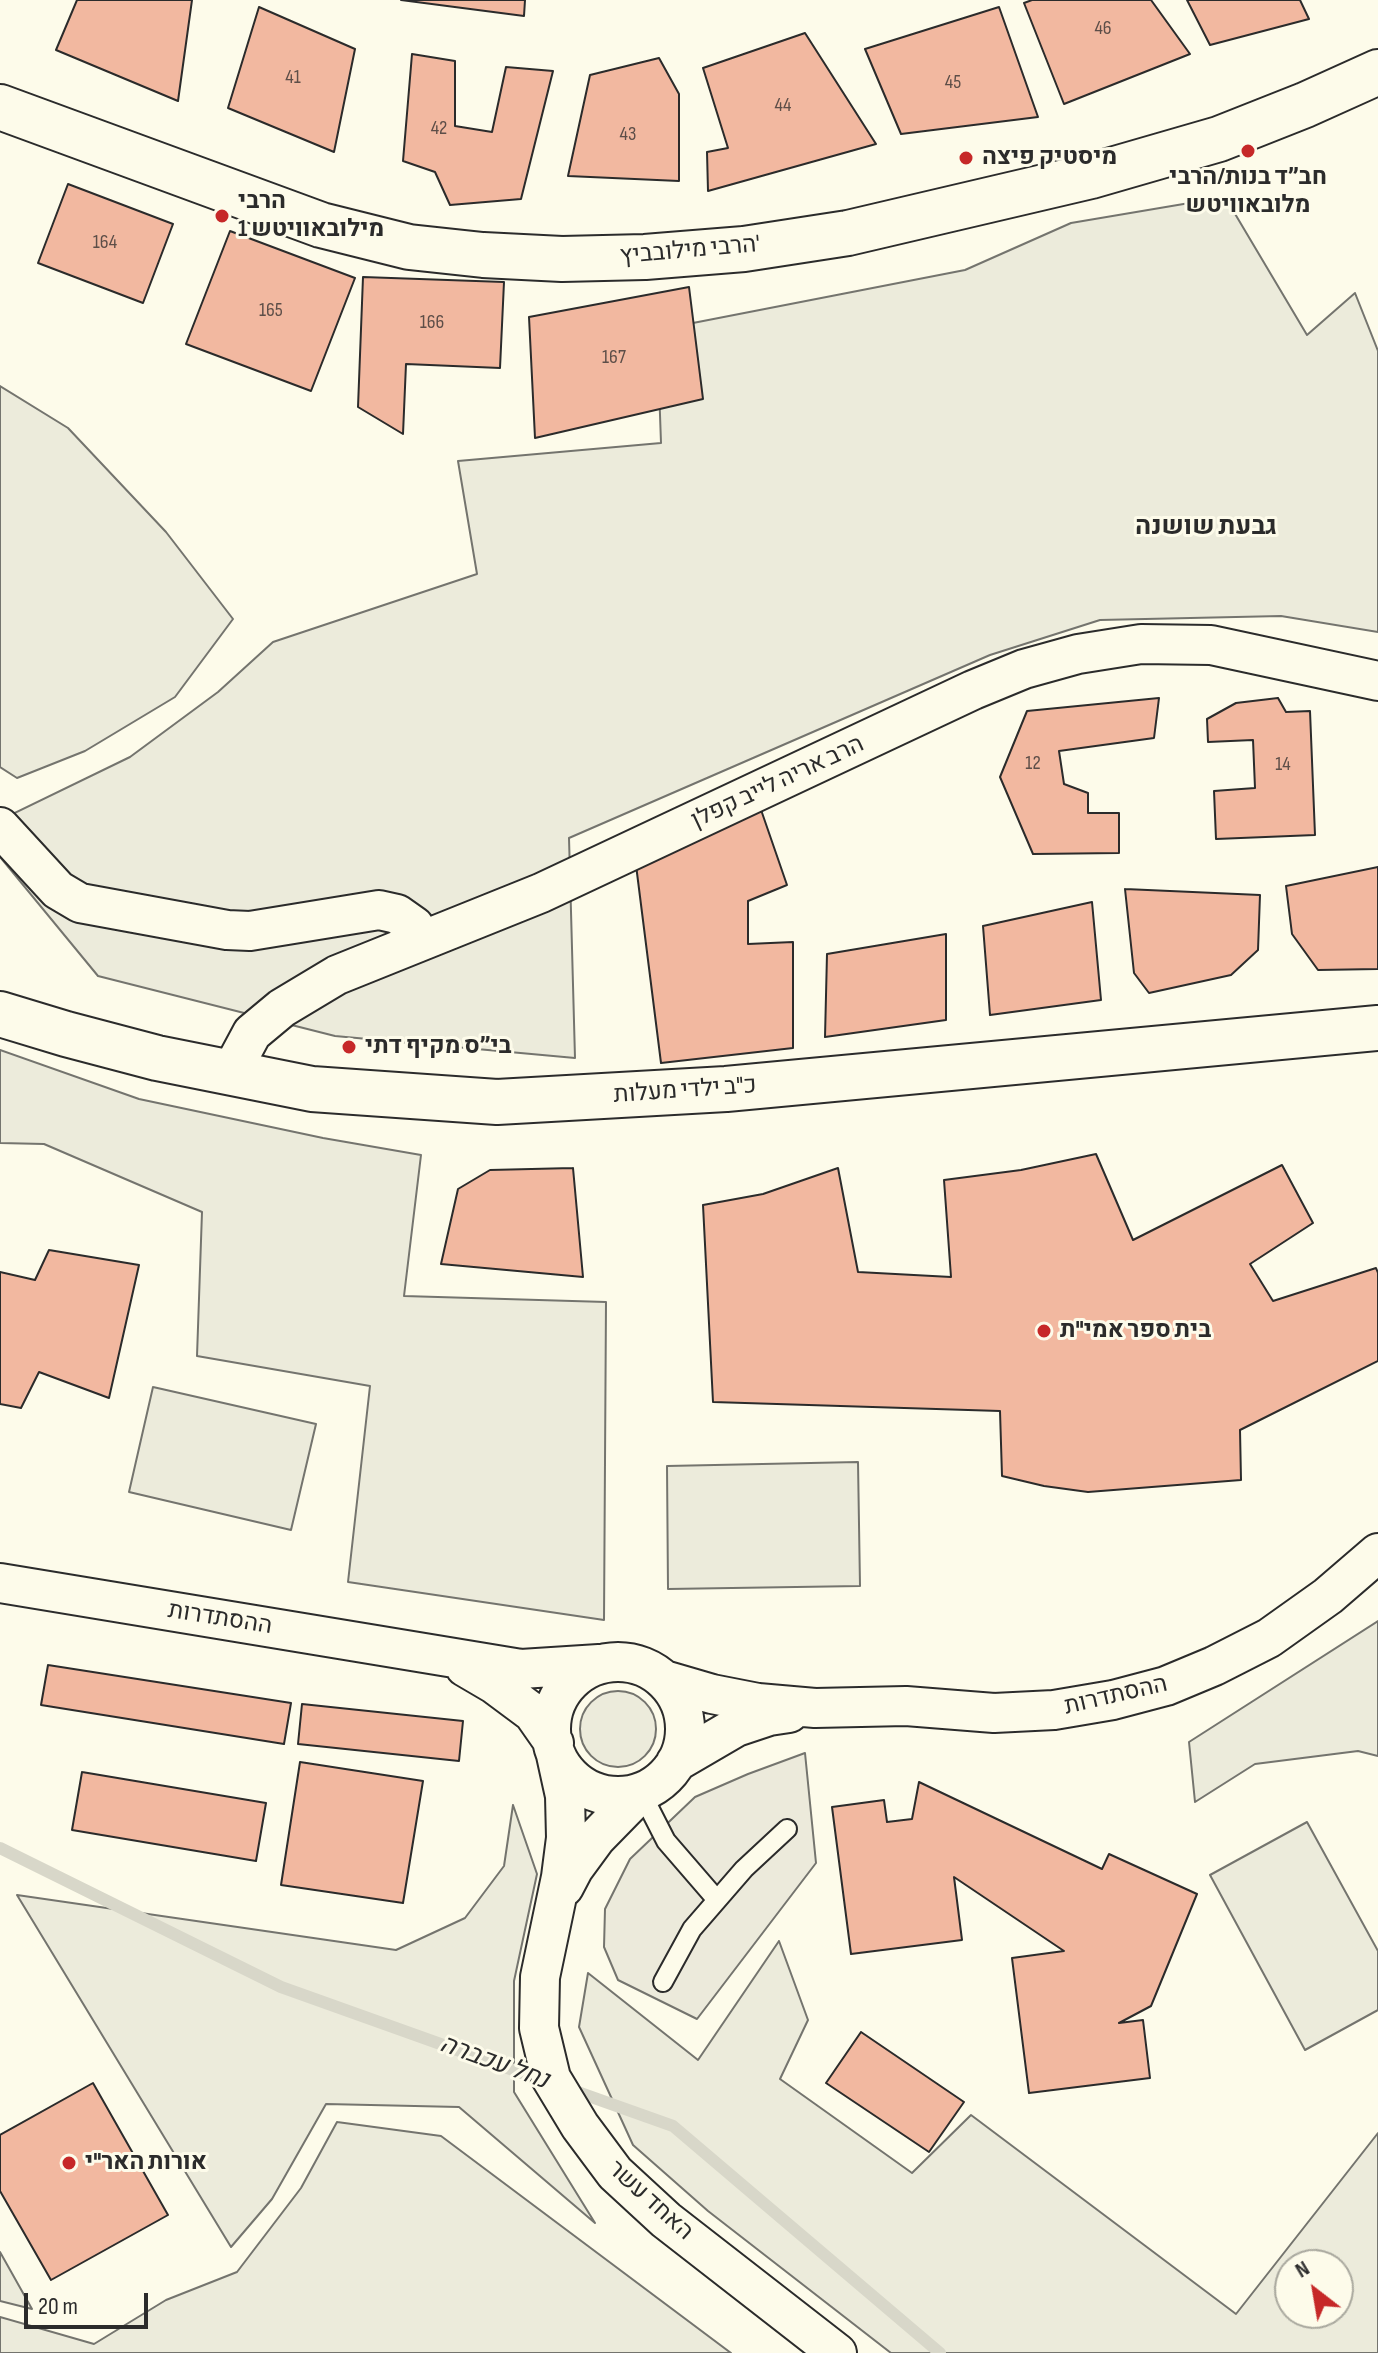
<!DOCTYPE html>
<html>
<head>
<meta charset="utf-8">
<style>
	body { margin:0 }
	#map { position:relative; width:1378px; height:2353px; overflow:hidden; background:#fdfbea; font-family:"Sofia Sans Condensed",sans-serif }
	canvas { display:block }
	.north { position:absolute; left:1274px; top:2249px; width:80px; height:80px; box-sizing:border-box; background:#fdfbea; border:2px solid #a9a89e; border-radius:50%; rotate:329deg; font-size:22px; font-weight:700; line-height:32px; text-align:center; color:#2b2b2b }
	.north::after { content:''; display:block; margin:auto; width:28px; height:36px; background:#c62828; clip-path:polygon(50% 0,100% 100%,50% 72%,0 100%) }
	.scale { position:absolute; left:24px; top:2293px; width:124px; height:36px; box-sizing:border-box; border:4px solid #2b2b2b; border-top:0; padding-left:10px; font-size:24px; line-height:28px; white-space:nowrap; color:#2b2b2b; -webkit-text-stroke:6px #fdfbea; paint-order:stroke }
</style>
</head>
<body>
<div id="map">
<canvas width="1378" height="2353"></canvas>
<div class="north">N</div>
<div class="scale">20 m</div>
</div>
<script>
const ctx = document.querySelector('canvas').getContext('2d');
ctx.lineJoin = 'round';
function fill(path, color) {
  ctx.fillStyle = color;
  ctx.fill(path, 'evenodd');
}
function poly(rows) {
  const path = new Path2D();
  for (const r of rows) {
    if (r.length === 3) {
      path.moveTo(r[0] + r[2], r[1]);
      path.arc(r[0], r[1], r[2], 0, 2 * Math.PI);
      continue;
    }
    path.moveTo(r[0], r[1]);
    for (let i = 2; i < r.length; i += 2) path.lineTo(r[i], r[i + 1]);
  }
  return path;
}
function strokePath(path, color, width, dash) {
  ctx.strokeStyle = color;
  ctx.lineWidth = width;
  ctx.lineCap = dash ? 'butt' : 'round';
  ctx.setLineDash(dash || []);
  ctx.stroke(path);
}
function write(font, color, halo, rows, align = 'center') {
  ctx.font = font + ' "Sofia Sans Condensed",Heebo,sans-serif';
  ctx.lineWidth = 6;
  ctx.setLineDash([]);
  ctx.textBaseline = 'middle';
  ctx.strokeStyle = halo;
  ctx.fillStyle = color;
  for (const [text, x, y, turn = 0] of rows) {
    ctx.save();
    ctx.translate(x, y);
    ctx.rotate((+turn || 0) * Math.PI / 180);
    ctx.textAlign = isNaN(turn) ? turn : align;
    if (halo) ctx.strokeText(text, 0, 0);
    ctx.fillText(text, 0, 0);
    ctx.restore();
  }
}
const green = poly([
	[1225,197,1307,335,1355,293,1378,351,1378,632,1281,616,1100,620,990,655,569,838,575,1058,335,1036,98,976,0,857,0,820,130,757,218,692,273,642,477,574,458,461,661,443,657,330,965,270,1071,223,1225,197],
	[0,386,68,428,166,532,233,619,175,697,85,751,17,778,0,767,0,386],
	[0,1050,139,1099,323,1138,421,1155,404,1296,606,1302,604,1620,348,1582,370,1386,197,1356,202,1212,44,1144,0,1143,0,1050],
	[153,1387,316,1424,291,1530,129,1492,153,1387],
	[858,1462,860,1586,668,1589,667,1466,858,1462],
	[1378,1621,1378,1756,1358,1751,1255,1764,1195,1802,1189,1742,1378,1621],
	[618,1729,38],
	[513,1805,537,1874,514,1981,514,2092,595,2223,459,2107,326,2104,272,2199,231,2247,17,1895,396,1950,465,1918,504,1866,513,1805],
	[1307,1822,1378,1951,1378,2010,1305,2050,1210,1875,1307,1822],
	[779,1941,808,2020,780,2079,912,2173,971,2115,1236,2314,1378,2133,1378,2353,891,2353,708,2211,633,2145,579,2027,588,1973,698,2060,779,1941],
	[1290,2265,1338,2265,1338,2313,1290,2313,1290,2265],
	[337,2122,441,2136,731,2353,0,2353,0,2317,94,2344,166,2300,237,2272,301,2188,337,2122],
	[0,2252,32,2309,0,2301,0,2252]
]);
fill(green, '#ecebdb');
strokePath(green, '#74746e', 2);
const parking = poly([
	[805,1753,816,1863,697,2019,618,1980,604,1947,605,1909,630,1859,695,1797,748,1774,805,1753]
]);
fill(parking, '#eceadb');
strokePath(parking, '#74746e', 2);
strokePath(poly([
	[0,1848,281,1987,544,2081],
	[569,2089,673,2126,940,2353]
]), '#d8d7c9', 12);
const building = poly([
	[77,0,192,0,178,101,56,50,77,0],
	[401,0,525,0,524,16,401,0],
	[1032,0,1151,0,1190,54,1064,104,1024,3,1032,0],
	[1187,0,1300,0,1309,19,1210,45,1187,0],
	[259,7,355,49,334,152,228,108,259,7],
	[999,7,1038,117,901,134,865,49,999,7],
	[805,33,876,144,708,191,707,152,728,148,703,68,805,33],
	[412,54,455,61,455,126,492,132,506,67,553,71,521,199,450,205,435,172,403,161,412,54],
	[659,58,679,94,679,181,568,176,590,75,659,58],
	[68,184,173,224,143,303,38,263,68,184],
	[230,231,355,278,311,391,186,344,230,231],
	[363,277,504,282,500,368,406,364,403,434,358,407,363,277],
	[689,287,703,399,535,438,529,317,689,287],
	[1159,698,1154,738,1059,751,1064,784,1088,793,1088,813,1119,813,1119,853,1033,854,1000,777,1027,711,1159,698],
	[1278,698,1286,712,1310,711,1315,835,1216,839,1214,791,1255,788,1253,740,1208,742,1207,719,1236,703,1278,698],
	[759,804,787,885,748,901,748,944,793,942,793,1048,661,1063,636,865,759,804],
	[1378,867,1378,969,1318,970,1292,934,1286,886,1378,867],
	[1125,889,1260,895,1258,950,1231,975,1149,993,1134,973,1125,889],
	[1092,902,1101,1000,990,1015,983,926,1092,902],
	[946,934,946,1020,825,1037,827,954,946,934],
	[1096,1154,1133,1240,1282,1165,1313,1223,1250,1264,1273,1301,1376,1268,1378,1273,1378,1361,1240,1430,1241,1480,1088,1492,1044,1486,1002,1476,1000,1411,713,1402,703,1205,763,1194,838,1168,858,1272,951,1277,944,1180,1021,1170,1096,1154],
	[573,1168,583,1277,441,1264,458,1189,490,1170,573,1168],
	[49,1250,139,1265,109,1398,39,1372,21,1408,0,1404,0,1272,35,1280,49,1250],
	[48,1665,291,1703,284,1744,41,1705,48,1665],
	[302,1704,463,1721,459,1761,298,1744,302,1704],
	[300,1762,423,1781,403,1903,281,1885,300,1762],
	[82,1772,266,1803,256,1861,72,1830,82,1772],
	[919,1782,1102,1869,1109,1854,1197,1894,1151,2006,1119,2023,1143,2020,1150,2078,1029,2093,1012,1958,1064,1951,954,1877,962,1940,851,1954,832,1807,884,1800,887,1822,912,1819,919,1782],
	[861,2032,964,2102,929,2152,826,2083,861,2032],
	[93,2083,168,2215,51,2280,0,2191,0,2135,93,2083]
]);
fill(building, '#f2b8a0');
strokePath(building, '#2b2b2b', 2);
const service = poly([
	[641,1792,666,1841,717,1900],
	[663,1982,692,1929,744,1869,787,1829]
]);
const minor = poly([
	[0,827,58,890,80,903,227,930,250,931,379,910,397,914,414,926,419,942],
	[230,1074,252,1033,282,1008,337,975,541,893,973,690,1024,669,1078,654,1141,644,1211,645,1378,681],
	[0,1583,521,1669,599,1664],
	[618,1729,67],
	[465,1667,494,1684,533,1713,554,1743],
	[664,1680,712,1694,758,1703,815,1708,906,1706,994,1713,1054,1710,1113,1700,1166,1686,1214,1666,1269,1638,1328,1596,1378,1553],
	[556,1755,565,1796,566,1838,561,1877,540,1977,539,2028,551,2078,580,2126,615,2173,666,2220,837,2353],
	[676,1762,736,1727,769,1716,789,1713],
	[564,1887,574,1868,596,1838,641,1792]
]);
const tertiary = poly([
	[0,107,321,225,409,247,483,255,562,259,645,257,744,249,848,233,1091,176,1219,139,1305,105,1378,72],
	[0,1014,66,1034,157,1058,312,1089,497,1102,726,1089,1378,1028]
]);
strokePath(service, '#2b2b2b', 22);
strokePath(minor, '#2b2b2b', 42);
strokePath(tertiary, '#2b2b2b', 48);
strokePath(service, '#fdfbea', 18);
strokePath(minor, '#fdfbea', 38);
strokePath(tertiary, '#fdfbea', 44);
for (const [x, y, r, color] of [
	[1248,151,8,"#c62828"],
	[966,158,8,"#c62828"],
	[222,216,8,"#c62828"],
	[349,1047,8,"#c62828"],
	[1044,1331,8,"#c62828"],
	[69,2163,8,"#c62828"]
]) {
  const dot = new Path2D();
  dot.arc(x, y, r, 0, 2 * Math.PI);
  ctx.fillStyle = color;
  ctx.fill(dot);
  strokePath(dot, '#fdfbea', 3);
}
write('20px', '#5d4e48', null, [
	["46",1103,29],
	["41",293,78],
	["45",953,83],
	["44",783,106],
	["42",439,129],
	["43",628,135],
	["164",105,243],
	["165",271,311],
	["166",432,323],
	["167",614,358],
	["12",1033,764],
	["14",1283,765]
]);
write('bold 24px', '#2b2b2b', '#fdfbea', [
	["מיסטיק פיצה",982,158],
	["חב״ד בנות/הרבי",1248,178,"center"],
	["מלובאוויטש",1248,206,"center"],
	["הרבי",238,202],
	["מילובאוויטש 1",238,230],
	["בי״ס מקיף דתי",365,1047],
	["בית ספר אמי\"ת",1060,1331],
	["אורות האר\"י",85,2163]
], 'left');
write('24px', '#2b2b2b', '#fdfbea', [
	["הרבי מילובביץ'",690,251,-5],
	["הרב אריה לייב קפלן",778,783,-25],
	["כ\"ב ילדי מעלות",685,1091,-4],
	["ההסתדרות",220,1619,9],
	["ההסתדרות",1116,1696,-13],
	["האחד עשר",650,2201,42]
]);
write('bold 26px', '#2b2b2b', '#fdfbea', [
	["גבעת שושנה",1206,527]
]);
write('italic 26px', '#2b2b2b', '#fdfbea', [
	["נחל עכברה",494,2063,20]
]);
</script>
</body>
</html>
